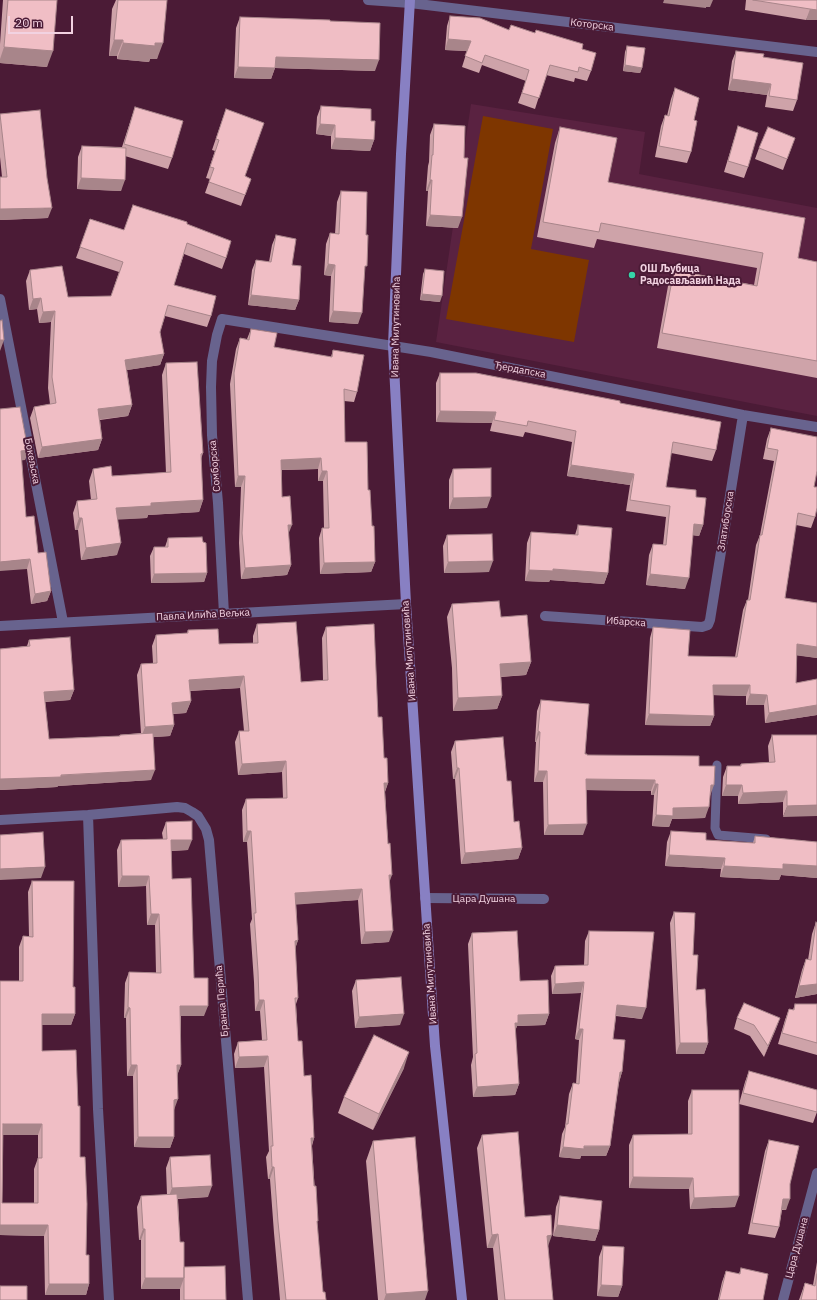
<!DOCTYPE html>
<html>
<head>
<meta charset="utf-8">
<style>
	body { margin:0 }
	#map { position:relative; width:817px; height:1300px; overflow:hidden; background:#4b1b36; font-family:"IBM Plex Sans",sans-serif }
	canvas { display:block }
	.scale { position:absolute; left:8px; top:16px; width:65px; height:18px; box-sizing:border-box; border:2px solid #f2d2e1; border-top:0; padding-left:5px; font-size:12px; line-height:14px; white-space:nowrap; color:#f2d2e1; -webkit-text-stroke:3px #4b1b36; paint-order:stroke }
</style>
</head>
<body>
<div id="map">
<canvas width="817" height="1300"></canvas>
<div class="scale">20 m</div>
</div>
<script>
const ctx = document.querySelector('canvas').getContext('2d');
ctx.lineJoin = 'round';
function fill(path, color) {
  ctx.fillStyle = color;
  ctx.fill(path, 'evenodd');
}
function poly(rows) {
  const path = new Path2D();
  for (const r of rows) {
    path.moveTo(r[0], r[1]);
    for (let i = 2; i < r.length; i += 2) path.lineTo(r[i], r[i + 1]);
  }
  return path;
}
function strokePath(path, color, width, dash) {
  ctx.strokeStyle = color;
  ctx.lineWidth = width;
  ctx.lineCap = dash ? 'butt' : 'round';
  ctx.setLineDash(dash || []);
  ctx.stroke(path);
}
function write(font, color, halo, rows, align = 'center') {
  ctx.font = font + ' "IBM Plex Sans",sans-serif';
  ctx.lineWidth = 4;
  ctx.setLineDash([]);
  ctx.textBaseline = 'middle';
  ctx.strokeStyle = halo;
  ctx.fillStyle = color;
  for (const [text, x, y, turn = 0] of rows) {
    ctx.save();
    ctx.translate(x, y);
    ctx.rotate((+turn || 0) * Math.PI / 180);
    ctx.textAlign = isNaN(turn) ? turn : align;
    if (halo) ctx.strokeText(text, 0, 0);
    ctx.fillText(text, 0, 0);
    ctx.restore();
  }
}
fill(poly([
	[471,104,645,132,639,174,817,208,817,416,436,342]
]), '#5a2241');
fill(poly([
	[483,116,553,129,531,249,589,260,574,342,446,319]
]), '#7e3600');
strokePath(poly([
	[717,765,715,828,718,835,766,839]
]), '#68638e', 9);
strokePath(poly([
	[368,0,410,3,817,52],
	[0,299,63,622],
	[224,614,218,503,212,435,211,387,212,361,217,335,222,319,431,352,743,415,817,427],
	[545,616,702,627,708,625,710,620,743,415],
	[0,626,406,604],
	[88,815,98,1109,109,1300],
	[0,820,88,815,177,807,185,808,192,812,198,816,206,829,209,840,248,1300],
	[425,898,544,899],
	[783,1300,817,1173]
]), '#68638e', 10);
strokePath(poly([
	[410,0,401,154,393,346,406,604,435,1046,462,1300]
]), '#8880c3', 10);
fill(poly([
	[3,0,57,0,47,67,0,63,0,44],
	[116,0,167,0,157,59,150,59,149,62,117,59,117,56,109,56,112,9],
	[746,0,817,0,806,20,745,10],
	[450,16,509,30,582,49,591,71,587,81,575,78,574,82,546,75,535,109,518,103,526,81,482,65,479,73,462,67,467,51,445,50,447,26],
	[240,17,330,21,375,71,275,68,271,79,234,78,236,28],
	[627,46,642,68,640,73,623,71,625,52],
	[736,51,763,57,797,100,793,111,765,107,767,95,728,90,732,61],
	[675,88,694,120,691,152,687,163,655,157,661,126,665,115,667,116,671,99],
	[321,106,371,121,374,140,370,151,331,149,331,136,316,134,317,117],
	[135,107,172,158,168,169,125,156,121,191,77,189,78,157,82,146,122,147],
	[226,109,245,176,251,179,241,206,205,193,210,179,206,178,215,151,212,150],
	[0,114,48,218,0,220,0,177,2,177,0,157],
	[434,124,458,228,426,226,428,191,426,191,428,166,429,162,430,135],
	[738,126,748,167,744,178,724,172],
	[560,127,608,182,798,258,817,262,817,378,657,348,668,286,674,270,754,285,757,268,597,239,594,248,537,237,555,143],
	[795,138,783,170,755,159,759,148],
	[341,191,364,273,358,324,329,322,331,276,324,275,326,244,330,233,335,234,337,202],
	[133,205,187,224,226,258,222,269,184,254,174,285,211,316,207,327,165,316,160,332,164,354,160,365,127,370,132,405,128,416,100,420,102,439,98,450,38,458,30,418,34,407,50,404,48,388,51,322,39,323,37,309,29,310,26,281,30,270,68,297,111,296,119,272,76,258,90,219,124,230],
	[276,235,292,265,299,300,295,310,248,305,252,270,256,260,269,262,272,245],
	[425,269,440,302,420,300,423,274],
	[251,329,274,347,331,357,333,350,357,392,354,402,344,401,345,442,368,490,375,562,371,572,320,574,319,538,322,528,324,528,323,481,318,481,318,469,282,470,282,497,288,535,291,565,287,575,241,579,239,543,241,487,235,487,230,384,236,349,240,338,247,339],
	[166,363,203,453,201,459,203,500,199,512,148,515,147,518,118,519,117,555,81,560,78,530,75,530,73,513,77,501,91,500,89,481,93,469,112,476,166,473,162,375],
	[440,373,620,403,716,450,712,461,671,453,666,487,696,497,703,525,699,536,693,535,685,589,646,585,649,555,653,544,663,545,666,517,626,511,630,485,567,476,572,442,525,432,523,437,490,431,492,423,436,422,436,383],
	[0,409,28,450,25,460,21,460,26,517,51,591,47,601,31,604,27,569],
	[771,428,814,487,815,517,811,528,796,525,785,598,817,603,817,658,797,655,796,683,817,679,817,715,765,723,764,705,746,705,746,696,713,695,714,716,710,726,645,725,650,638,653,627,688,656,735,657,743,610,747,600,748,600,756,545,760,535,774,461,763,459,767,439],
	[453,469,487,508,449,509,449,480],
	[578,525,608,573,604,584,550,580,549,582,525,581,527,543,531,532,575,535],
	[447,535,489,572,444,573,443,546],
	[168,538,203,542,207,573,204,582,151,583,150,556,154,547,165,547],
	[452,604,501,617,531,662,526,675,501,677,502,696,497,709,453,711,452,668,447,617],
	[257,624,301,682,323,680,322,638,326,627,378,717,388,783,385,792,390,882,389,942,361,944,358,900,296,904,298,940,295,949,298,998,296,1004,298,1041,314,1138,312,1146,317,1225,323,1292,326,1300,280,1300,274,1233,270,1179,268,1179,266,1157,269,1151,264,1067,235,1068,234,1054,238,1042,262,1040,260,1011,255,1011,254,982,250,924,252,919,247,842,243,842,242,810,246,799,283,798,282,772,238,775,235,742,239,731,244,731,240,688,190,691,191,701,186,713,173,714,174,725,170,736,153,737,151,780,58,786,57,787,0,790,0,649,27,646,29,640,74,690,70,700,45,702,49,739,119,736,120,735,141,733,137,675,141,664,153,663,152,646,156,635,187,633,188,630,219,644,253,643,253,636],
	[541,700,585,754,587,755,699,766,710,796,705,818,672,819,669,827,652,826,654,795,651,795,651,791,586,790,583,835,544,835,543,782,534,782,536,742,535,742,537,711],
	[772,735,817,735,783,817,783,802,738,804,738,796,722,796,723,777,727,766,740,766,741,764,769,762,768,746],
	[455,741,507,781,514,822,522,848,518,859,461,864,455,779,453,779,451,752],
	[166,822,188,850,171,851,172,879,194,978,204,1016,181,1016,181,1065,177,1075,174,1110,174,1137,170,1148,134,1147,133,1076,127,1076,126,1018,124,1018,125,983,129,972,156,973,155,925,147,925,146,886,118,887,117,850,121,840,163,839,162,833],
	[671,831,706,840,753,843,755,836,817,842,817,878,781,875,779,880,720,877,721,869,665,866,667,842],
	[32,881,73,987,75,1014,71,1025,42,1025,42,1051,78,1106,80,1157,86,1255,89,1284,86,1295,45,1295,44,1236,0,1235,0,981,19,981,19,947,23,936,29,936,28,892],
	[3,1135,38,1135,38,1158,34,1169,34,1203,2,1203],
	[674,912,693,955,696,990,708,1043,704,1054,676,1054,670,923],
	[816,922,817,994,795,998,802,970,806,959,808,960,812,934],
	[589,931,642,1019,616,1016,613,1039,622,1072,619,1082,610,1146,606,1156,581,1156,580,1159,559,1157,562,1134,565,1127,569,1094,573,1083,576,1084,579,1040,575,1039,581,993,552,994,551,976,555,966,584,965,585,941],
	[472,933,520,981,549,1014,545,1025,517,1026,515,1031,519,1084,515,1095,473,1097,471,1065,473,1057,468,944],
	[356,980,400,1025,355,1028,352,991],
	[795,1004,817,1004,817,1055,778,1044,785,1020,789,1009,793,1010],
	[737,1018,780,1018,764,1057,750,1036,734,1029],
	[404,1068,373,1130,338,1113,344,1097],
	[749,1071,817,1112,813,1123,739,1104,745,1082],
	[692,1090,735,1207,690,1209,689,1189,629,1188,629,1145,633,1135,688,1134,688,1101],
	[482,1135,525,1217,548,1247,553,1300,498,1300,493,1248,487,1248,477,1148],
	[769,1140,790,1184,786,1210,782,1210,779,1227,775,1238,748,1234,765,1151],
	[373,1141,425,1300,378,1300,366,1161],
	[170,1157,208,1197,178,1199,180,1242,184,1267,226,1300,180,1300,180,1288,180,1289,141,1289,141,1240,139,1240,137,1207,141,1196,167,1195,166,1168],
	[560,1196,599,1230,595,1241,553,1236,556,1207],
	[603,1246,622,1286,618,1297,597,1296,599,1257],
	[817,1262,817,1300,799,1300,805,1283,813,1285],
	[741,1268,763,1300,718,1300,722,1282,726,1271,739,1274]
]), '#cea3a9');
fill(poly([
	[664,0,713,0,710,7,706,7,706,8,663,3],
	[810,9,817,10,817,20,806,20],
	[448,39,471,41,467,51,445,50],
	[114,40,123,40,117,56,109,56],
	[123,43,163,43,157,59,150,59,149,62,117,59],
	[4,47,53,51,47,67,0,63,0,59],
	[276,57,379,60,375,71,275,68,271,79,234,78,238,67],
	[625,65,642,68,640,73,623,71],
	[732,79,771,84,767,95,728,90],
	[320,124,335,125,331,136,316,134],
	[335,138,374,140,370,151,331,149],
	[81,178,125,180,121,191,77,189],
	[430,180,432,180,428,191,426,191],
	[52,208,48,218,0,220,0,209],
	[430,215,462,217,458,228,426,226],
	[328,264,335,265,331,276,324,275],
	[422,294,442,296,440,302,420,300],
	[251,295,299,300,295,310,248,305],
	[41,298,37,309,29,310,33,299],
	[55,311,51,322,39,323,43,312],
	[333,311,362,313,358,324,329,322],
	[0,340,4,340,0,351],
	[164,354,160,365,121,371,125,360],
	[132,405,128,416,94,420,98,409],
	[440,411,496,412,492,423,436,422],
	[102,439,98,450,38,458,42,447],
	[28,450,25,460,17,461,21,451],
	[321,458,318,469,277,470,281,460],
	[571,465,634,474,630,485,567,476],
	[322,471,327,471,323,481,318,481],
	[238,476,245,476,241,487,235,487],
	[491,497,487,508,449,509,453,498],
	[203,500,199,512,148,515,147,518,112,520,116,508,151,503],
	[79,518,82,518,78,530,75,530],
	[694,524,703,525,699,536,690,535],
	[288,525,292,525,288,535],
	[121,543,117,555,81,560,86,548],
	[30,559,27,569,0,571,0,562],
	[493,561,489,572,444,573,448,562],
	[375,562,371,572,320,574,324,563],
	[291,565,287,575,241,579,245,568],
	[553,569,608,573,604,584,550,580,549,582,525,581,529,570],
	[207,573,204,582,151,583,154,574],
	[650,574,689,578,685,589,646,585],
	[51,591,47,601,31,604,35,594],
	[797,644,817,647,817,658,793,655],
	[531,662,526,675,496,677,500,664],
	[244,676,240,688,185,691,189,680],
	[713,685,750,685,746,696,709,695],
	[74,690,70,700,41,702,44,692],
	[750,694,767,695,764,705,746,705],
	[502,696,497,709,453,711,458,698],
	[191,701,186,713,168,714,172,703],
	[817,705,817,715,765,723,769,713],
	[649,714,714,716,710,726,645,725],
	[174,725,170,736,141,738,145,727],
	[538,731,540,732,536,742,535,742],
	[286,761,282,772,238,775,242,764],
	[457,768,459,768,455,779,453,779],
	[155,770,151,780,58,786,57,787,0,790,0,779],
	[538,771,547,771,543,782,534,782],
	[586,779,655,780,651,791,582,790],
	[384,783,388,783,384,794],
	[655,784,658,784,654,795,651,795],
	[711,785,714,785,710,796,707,796],
	[726,785,742,785,738,796,722,796],
	[787,791,783,802,738,804,743,793],
	[817,805,817,816,783,817,787,806],
	[709,807,705,818,672,819,669,827,652,826,656,815,673,808],
	[587,824,583,835,544,835,548,825],
	[247,831,251,831,247,842,243,842],
	[171,840,192,840,188,850,167,851],
	[522,848,518,859,461,864,465,853],
	[669,855,725,858,721,869,665,866],
	[783,864,817,866,817,878,781,875,779,880,720,877,724,866],
	[45,867,41,878,0,880,0,869],
	[389,875,392,875,388,886],
	[122,876,149,876,146,886,118,887],
	[362,889,358,900,291,905,295,893],
	[151,914,159,914,155,925,147,925],
	[393,931,389,942,361,944,365,932],
	[298,940,294,952,295,941],
	[584,982,581,993,552,994,555,984],
	[817,984,817,994,795,998,799,986],
	[259,1000,264,1000,260,1011,255,1011],
	[617,1005,646,1008,642,1019,613,1015],
	[180,1006,208,1006,204,1016,177,1016],
	[128,1007,130,1008,126,1018,124,1018],
	[42,1014,75,1014,71,1025,38,1025],
	[404,1014,400,1025,355,1028,359,1017],
	[549,1014,545,1025,517,1026,514,1034,511,1034,518,1015],
	[780,1018,776,1029,764,1057,768,1046],
	[579,1029,583,1029,579,1040,575,1039],
	[680,1043,708,1043,704,1054,676,1054],
	[409,1052,404,1068,373,1130,379,1114],
	[268,1056,264,1067,235,1068,239,1057],
	[131,1065,137,1065,133,1076,127,1076],
	[177,1065,181,1065,177,1076],
	[620,1072,622,1072,619,1083],
	[519,1084,515,1095,473,1097,477,1087],
	[178,1099,174,1110,174,1100],
	[3,1124,42,1124,38,1135,0,1135],
	[138,1137,174,1137,170,1148,134,1147],
	[311,1138,314,1138,310,1150],
	[610,1146,606,1156,581,1156,580,1159,559,1157,563,1147],
	[272,1167,274,1167,270,1179,268,1179],
	[633,1177,693,1178,689,1189,629,1188],
	[212,1186,208,1197,168,1199,172,1188],
	[739,1196,735,1207,690,1209,694,1198],
	[783,1199,790,1199,786,1210,779,1209],
	[0,1225,48,1225,44,1236,0,1235],
	[557,1225,599,1230,595,1241,553,1236],
	[143,1229,145,1229,141,1240,139,1240],
	[498,1234,493,1248,487,1248,492,1235],
	[552,1235,547,1249,547,1236],
	[145,1278,184,1278,180,1289,141,1289],
	[49,1284,89,1284,86,1295,45,1295],
	[601,1285,622,1286,618,1297,597,1296],
	[428,1291,425,1300,384,1300,386,1294]
]), '#a8858a');
const building = poly([
	[8,0,57,0,53,51,4,47,8,0],
	[118,0,167,0,163,43,155,43,155,46,123,43,123,40,114,40,118,0],
	[753,0,817,0,817,10,810,9,753,0],
	[450,16,480,18,509,30,511,25,535,33,536,30,583,44,582,49,596,53,591,71,579,67,578,72,550,65,539,98,522,93,529,70,485,55,482,63,465,56,471,41,448,39,450,16],
	[240,17,330,20,330,21,380,23,379,60,276,57,275,68,238,67,240,17],
	[627,46,645,48,642,68,625,65,627,46],
	[736,51,764,54,763,57,803,63,797,100,769,96,771,84,732,79,736,51],
	[675,88,699,98,694,120,697,121,691,152,659,146,665,115,669,116,675,88],
	[321,106,371,109,371,121,375,121,374,140,335,138,335,125,320,124,321,106],
	[135,107,183,121,172,158,124,144,135,107],
	[226,109,264,123,245,176,251,179,245,195,209,182,214,168,210,167,219,140,216,139,226,109],
	[40,110,47,178,52,208,0,209,0,177,7,177,0,114,40,110],
	[434,124,465,126,464,158,468,158,462,217,430,215,432,180,430,180,432,155,433,155,434,124],
	[738,126,758,133,748,167,728,161,738,126],
	[560,127,617,138,608,182,805,218,798,258,817,262,817,361,662,333,674,270,757,286,763,253,601,223,599,232,543,222,560,127],
	[768,127,795,138,787,159,759,148,768,127],
	[82,146,126,148,125,180,81,178,82,146],
	[341,191,367,192,366,235,368,235,367,266,365,266,362,313,333,311,335,265,328,264,330,233,339,234,341,191],
	[133,205,187,222,187,224,231,241,226,258,187,243,174,285,216,296,211,316,168,305,160,332,164,354,125,360,132,405,98,409,102,439,42,447,34,407,56,403,52,377,55,311,43,312,41,298,33,299,30,270,62,266,68,297,111,296,123,262,80,247,90,219,124,230,133,205],
	[276,235,296,239,292,265,301,266,299,300,251,295,256,260,271,262,276,235],
	[425,269,444,271,442,296,422,294,425,269],
	[2,320,4,340,0,340,0,321,2,320],
	[251,329,277,333,274,347,332,357,333,350,364,355,357,392,344,389,345,442,367,442,368,490,370,490,372,526,374,526,375,562,324,563,322,528,329,528,327,471,322,471,321,458,281,460,282,497,290,496,292,525,288,525,291,565,245,568,242,533,245,476,238,476,234,373,240,338,249,340,251,329],
	[197,362,203,453,201,454,203,500,151,503,151,506,116,508,121,543,86,548,82,518,79,518,77,501,97,499,93,469,111,466,112,476,171,472,166,363,197,362],
	[440,373,476,373,620,401,620,403,721,422,716,450,673,442,666,487,696,490,696,497,706,498,703,525,694,524,689,578,650,574,653,544,666,545,670,506,630,500,634,474,571,465,576,431,528,421,527,426,494,420,496,412,440,411,440,373],
	[20,407,28,450,21,451,26,517,34,516,38,553,46,552,51,591,35,594,30,559,0,562,0,409,20,407],
	[771,428,817,437,817,471,814,487,817,487,817,508,815,517,798,513,785,598,817,603,817,647,797,644,796,683,817,679,817,705,769,713,767,695,750,694,750,685,713,685,714,716,649,714,653,627,690,630,688,656,737,657,747,600,750,600,760,535,762,535,778,450,767,448,771,428],
	[491,468,491,497,453,498,453,469,491,468],
	[578,525,612,528,608,573,553,569,553,571,529,570,531,532,578,535,578,525],
	[492,534,493,561,448,562,447,535,492,534],
	[202,537,203,542,206,543,207,573,154,574,154,547,168,547,168,538,202,537],
	[499,601,501,617,527,615,531,662,500,664,502,696,458,698,456,655,452,604,499,601],
	[296,622,301,682,328,680,326,627,374,624,378,717,382,717,384,758,387,758,388,783,384,783,388,844,390,843,392,875,389,875,393,931,365,932,362,889,295,893,298,940,295,941,298,998,295,998,298,1041,302,1041,304,1076,311,1075,314,1138,311,1138,314,1186,316,1186,318,1221,317,1221,323,1292,325,1292,326,1300,286,1300,278,1222,274,1167,272,1167,271,1146,273,1146,268,1056,239,1057,238,1042,267,1040,264,1000,259,1000,258,971,254,913,256,913,251,831,247,831,246,799,287,798,286,761,242,764,239,731,249,731,244,676,189,680,191,701,172,703,174,725,145,727,141,664,157,663,156,635,188,633,188,630,218,629,219,644,258,643,257,624,296,622],
	[70,637,74,690,44,692,49,739,120,736,120,735,153,733,155,770,61,775,61,777,0,779,0,649,30,646,29,640,70,637],
	[541,700,589,704,585,754,587,754,587,755,699,756,699,766,715,766,714,785,711,785,709,807,673,808,673,816,656,815,658,784,655,784,655,780,586,779,587,824,548,825,547,771,538,771,540,732,538,731,541,700],
	[772,735,817,735,817,805,787,806,787,791,743,793,742,785,726,785,727,766,741,766,741,764,775,762,772,735],
	[503,737,507,781,511,781,514,822,519,821,522,848,465,853,459,768,457,768,455,741,503,737],
	[192,821,192,840,171,840,172,879,191,878,194,978,208,978,208,1006,180,1006,181,1065,177,1065,178,1099,174,1100,174,1137,138,1137,137,1065,131,1065,130,1008,128,1007,129,972,161,973,159,914,151,914,149,876,122,876,121,840,167,839,166,822,192,821],
	[671,831,706,833,706,840,755,843,755,836,817,842,817,866,783,864,783,869,724,866,725,858,669,855,671,831],
	[43,832,45,867,0,869,0,835,43,832],
	[32,881,74,881,73,987,75,987,75,1014,42,1014,42,1051,76,1050,78,1106,80,1106,80,1157,85,1157,87,1204,86,1255,89,1255,89,1284,49,1284,48,1225,0,1225,0,981,23,981,23,936,33,937,32,881],
	[3,1124,42,1124,42,1158,38,1158,38,1203,2,1203,3,1124],
	[674,912,695,913,693,955,698,955,696,990,705,989,708,1043,680,1043,674,912],
	[816,922,817,923,817,984,799,986,806,959,811,960,816,922],
	[517,931,520,981,548,980,549,1014,518,1015,518,1023,515,1023,519,1084,477,1087,475,1054,477,1053,472,933,517,931],
	[589,931,654,932,646,1008,617,1005,613,1039,625,1040,622,1072,620,1072,610,1146,584,1146,584,1149,563,1147,566,1124,568,1124,573,1083,579,1084,583,1029,579,1029,584,982,555,984,555,966,588,965,589,931],
	[401,977,404,1014,359,1017,356,980,401,977],
	[744,1003,780,1018,768,1046,754,1025,737,1018,744,1003],
	[795,1004,817,1004,817,1043,782,1033,789,1009,794,1010,795,1004],
	[374,1035,409,1052,379,1114,344,1097,374,1035],
	[749,1071,817,1090,817,1112,743,1093,749,1071],
	[692,1090,739,1090,739,1196,694,1198,693,1178,633,1177,633,1135,692,1134,692,1090],
	[518,1132,525,1217,551,1215,552,1235,547,1236,553,1300,505,1300,498,1234,492,1235,482,1135,518,1132],
	[415,1137,428,1291,386,1294,373,1141,415,1137],
	[769,1140,799,1146,790,1184,790,1199,783,1199,779,1227,752,1223,769,1140],
	[210,1155,212,1186,172,1188,170,1157,210,1155],
	[177,1194,180,1242,184,1242,184,1278,145,1278,145,1229,143,1229,141,1196,177,1194],
	[560,1196,602,1201,599,1230,557,1225,560,1196],
	[603,1246,624,1247,622,1286,601,1285,603,1246],
	[225,1266,226,1300,184,1300,184,1267,225,1266],
	[741,1268,768,1274,763,1300,719,1300,726,1271,740,1274,741,1268],
	[817,1274,817,1300,801,1300,805,1283,815,1286,817,1274],
	[0,1286,27,1286,27,1300,0,1300,0,1286]
]);
fill(building, '#f0bec5');
strokePath(building, '#a8858a', 1);
for (const [x, y, r, color] of [
	[632,275,4,"#35d4a7"]
]) {
  const dot = new Path2D();
  dot.arc(x, y, r, 0, 2 * Math.PI);
  ctx.fillStyle = color;
  ctx.fill(dot);
  strokePath(dot, '#4b1b36', 1.5);
}
write('10px', '#f2d2e1', '#4b1b36', [
	["Которска",592,25,7],
	["Ивана Милутиновића",396,327,-89],
	["Ђердапска",520,370,11],
	["Бокељска",32,461,79],
	["Сомборска",215,466,-95],
	["Златиборска",726,521,-81],
	["Павла Илића Вељка",203,615,-3],
	["Ибарска",626,622,4],
	["Ивана Милутиновића",409,651,-94],
	["Цара Душана",484,899],
	["Ивана Милутиновића",430,974,-94],
	["Бранка Перића",222,1001,-95],
	["Цара Душана",797,1248,-75]
]);
write('bold 10px', '#f2d2e1', '#4b1b36', [
	["ОШ Љубица",640,269],
	["Радосављавић Нада",640,281]
], 'left');
</script>
</body>
</html>
